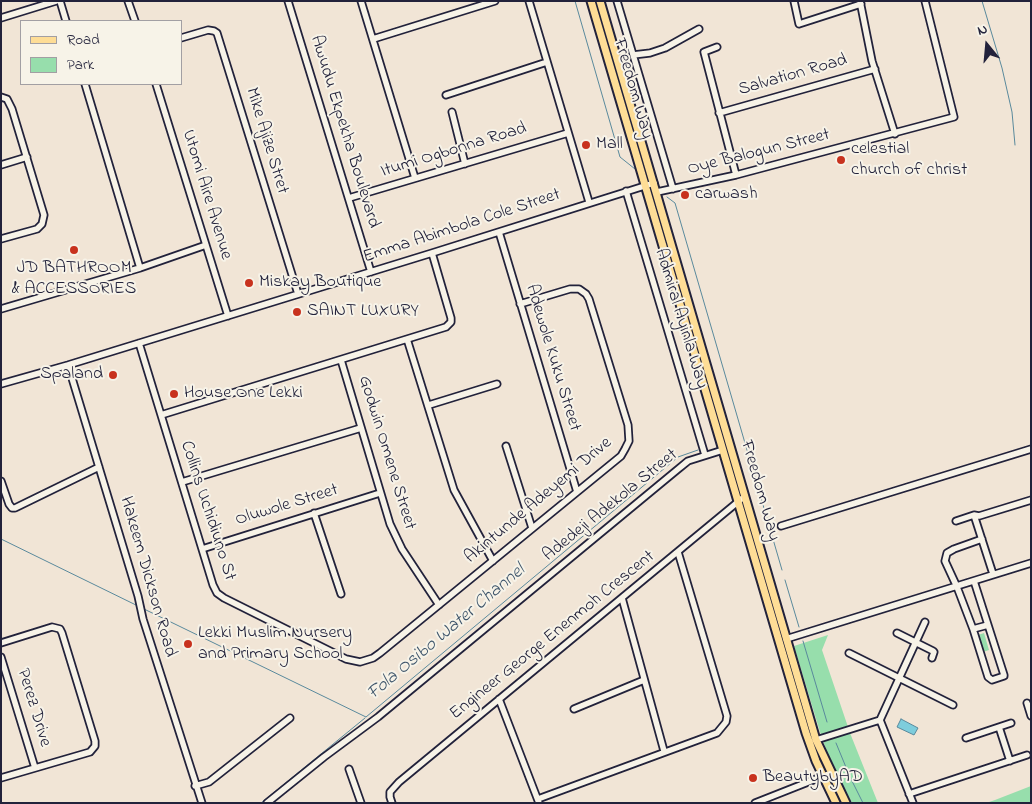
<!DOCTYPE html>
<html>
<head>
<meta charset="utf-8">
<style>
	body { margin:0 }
	#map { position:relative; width:1032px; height:804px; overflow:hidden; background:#f1e5d6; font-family:"Indie Flower",sans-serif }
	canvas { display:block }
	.frame { position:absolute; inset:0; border:2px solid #22223b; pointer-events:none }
	.legend { position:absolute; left:20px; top:20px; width:162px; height:65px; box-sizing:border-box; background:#f7f3e8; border:1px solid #a29fa3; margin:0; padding:6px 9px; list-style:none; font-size:15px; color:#22223b }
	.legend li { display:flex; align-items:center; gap:10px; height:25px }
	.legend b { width:25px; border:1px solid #a29fa3 }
	.north { position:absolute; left:962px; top:20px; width:50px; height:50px; -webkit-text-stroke:4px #f7f3e8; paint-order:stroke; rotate:343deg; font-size:14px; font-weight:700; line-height:20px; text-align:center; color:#22223b }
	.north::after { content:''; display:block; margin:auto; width:18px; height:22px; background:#22223b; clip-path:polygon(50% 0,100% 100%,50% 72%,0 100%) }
</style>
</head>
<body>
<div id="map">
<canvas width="1032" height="804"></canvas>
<div class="frame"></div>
<ul class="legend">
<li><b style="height:6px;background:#fedd96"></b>Road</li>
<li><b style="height:14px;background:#97deac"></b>Park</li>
</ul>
<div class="north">N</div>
</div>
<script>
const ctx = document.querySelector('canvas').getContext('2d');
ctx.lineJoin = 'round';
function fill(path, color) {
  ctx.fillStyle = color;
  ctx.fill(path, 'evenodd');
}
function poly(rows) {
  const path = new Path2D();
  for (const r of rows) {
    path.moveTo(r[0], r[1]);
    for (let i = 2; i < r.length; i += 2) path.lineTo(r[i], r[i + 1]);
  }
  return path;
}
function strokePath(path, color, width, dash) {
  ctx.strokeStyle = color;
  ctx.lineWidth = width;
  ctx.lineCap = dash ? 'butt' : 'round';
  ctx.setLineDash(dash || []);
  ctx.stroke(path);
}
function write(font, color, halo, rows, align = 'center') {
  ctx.font = font + ' "Indie Flower",sans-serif';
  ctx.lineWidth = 4;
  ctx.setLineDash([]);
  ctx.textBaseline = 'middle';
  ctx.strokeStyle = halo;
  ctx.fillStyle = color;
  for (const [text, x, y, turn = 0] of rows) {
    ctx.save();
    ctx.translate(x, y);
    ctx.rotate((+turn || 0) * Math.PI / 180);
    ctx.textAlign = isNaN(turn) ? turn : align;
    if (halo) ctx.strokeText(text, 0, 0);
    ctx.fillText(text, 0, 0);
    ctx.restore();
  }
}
fill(poly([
	[984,633,989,650,980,653,975,636],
	[828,635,822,650,848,727,842,729,844,735,850,733,878,803,852,803,829,758,820,732,794,646],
	[1031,786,1031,803,986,803,995,800]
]), '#97deac');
const water = poly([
	[901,719,918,728,914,735,897,727,901,719]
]);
fill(water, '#7ecddc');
strokePath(water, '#59899c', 1);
strokePath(poly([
	[575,1,620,157,635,169],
	[982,1,1002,68,1012,112,1015,145],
	[667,197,675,203,782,570],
	[1,539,138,606],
	[785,580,799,627],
	[144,609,366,717,678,457,698,450],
	[803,641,827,722],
	[836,743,850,777,863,803],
	[261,803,365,718]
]), '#59899c', 1);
const minor = poly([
	[60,1,66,21],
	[128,1,135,21],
	[288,1,371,272],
	[361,1,415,178],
	[529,1,589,202],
	[617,1,673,189],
	[794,1,799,24,861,4],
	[860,1,872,61,895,134],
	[1,18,56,1],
	[181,38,208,30,214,31,217,33,298,294],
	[373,39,495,1],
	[717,47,704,52,736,175],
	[633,55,650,53,665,48,699,29],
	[85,84,140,268],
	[156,84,228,316],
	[446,95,547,62],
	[1,97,7,99,12,109,44,215,42,224,37,229,1,239],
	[452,112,465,164],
	[719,113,875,69],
	[1,165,27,157],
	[626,191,705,455],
	[657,192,736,175,954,117,925,1],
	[349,198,568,133],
	[499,232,577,492],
	[1,309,140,268,206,245],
	[407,339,454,490,493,561],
	[139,343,213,585,217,593,224,598,346,659,360,662,373,658,380,653,621,456,625,449,629,441,628,425,589,299,586,294,579,289,570,289,520,304],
	[341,360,390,524,402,549,439,605],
	[68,365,138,596,143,619,202,803],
	[1,384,68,365,432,253,654,183],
	[429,405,497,384],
	[161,415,446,327,451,322,451,318,432,253],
	[506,446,532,528],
	[1,481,9,504,12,508,15,508,99,467],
	[182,482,361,428],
	[314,513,341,594],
	[974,515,993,574],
	[956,521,974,515,979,516,1031,500],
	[781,526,1031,449],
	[202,549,380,493],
	[974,581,1004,675,1004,676,992,680,988,677,973,629,957,587,945,561,947,553,954,549,982,539],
	[622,598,664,751],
	[973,629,988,625],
	[897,633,933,651,934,652,932,658],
	[786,639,1031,563],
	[1,643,52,627,60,629,62,633,95,741,95,746,90,752,1,778],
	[849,653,953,705],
	[1,657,35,768],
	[499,699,539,803],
	[1027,703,1031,716],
	[574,709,644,680],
	[999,727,1010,761],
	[966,738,1011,723],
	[816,740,880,720],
	[349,769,361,803],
	[195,786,209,782,290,718],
	[909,794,1027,755],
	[538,799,717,733,726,722,727,716,678,552],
	[267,803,324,757,378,717,677,470,688,461,723,450],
	[392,803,390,797,390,792,399,782,745,496],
	[755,803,831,773],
	[913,803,880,720,925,622]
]);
const major = poly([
	[591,1,806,733,816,761,836,803],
	[600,1,816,740,846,803]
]);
strokePath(minor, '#22223b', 9);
strokePath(major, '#22223b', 11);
strokePath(minor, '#f7f3e8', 5.5);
strokePath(major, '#fedd96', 7);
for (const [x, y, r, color] of [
	[586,145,5,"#c8321e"],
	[841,160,5,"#c8321e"],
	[685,195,5,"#c8321e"],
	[74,250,5,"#c8321e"],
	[249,283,5,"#c8321e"],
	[297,312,5,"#c8321e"],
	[113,375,5,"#c8321e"],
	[174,394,5,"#c8321e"],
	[188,644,5,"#c8321e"],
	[753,778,5,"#c8321e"]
]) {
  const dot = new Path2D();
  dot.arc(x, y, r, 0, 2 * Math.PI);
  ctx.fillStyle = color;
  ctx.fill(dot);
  strokePath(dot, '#f7f3e8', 2);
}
write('18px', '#22223b', '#f7f3e8', [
	["Salvation Road",793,76,-16],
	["Freedom Way",632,89,74],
	["Awudu Ekpekha Boulevard",344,132,73],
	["Mike Ajize Stret",266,141,73],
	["Itumi Ogbonna Road",454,151,-17],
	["Oye Balogun Street",759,153,-14],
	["Utomi Aire Avenue",206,195,73],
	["Emma Abimbola Cole Street",462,227,-18],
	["Admiral Ayinla Way",680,319,73],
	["Adewole Kuku Street",552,358,73],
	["Godwin Omene Street",386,453,73],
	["Freedom Way",759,491,74],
	["Akintunde Adeyemi Drive",539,501,-40],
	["Oluwole Street",287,506,-17],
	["Adedeji Adekola Street",611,506,-39],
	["Collins Uchidiuno St",207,511,72],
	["Hakeem Dickson Road",147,577,74],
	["Engineer George Enenmoh Crescent",553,636,-39],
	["Perez Drive",33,708,73]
]);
write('18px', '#22223b', '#f7f3e8', [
	["Mall",596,145],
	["celestial",851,150],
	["church of christ",851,171],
	["carwash",695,195],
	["JD BATHROOM",74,269,"center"],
	["& ACCESSORIES",74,290,"center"],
	["Miskay Boutique",259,283],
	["SAINT LUXURY",307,312],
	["Spaland",103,375,"right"],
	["House One Lekki",184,394],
	["Lekki Muslim Nursery",198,634],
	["and Primary School",198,655],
	["BeautybyAD",763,778]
], 'left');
write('italic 19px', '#3e556b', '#f7f3e8', [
	["Fola Osibo Water Channel",447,633,-40]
]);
</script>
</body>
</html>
